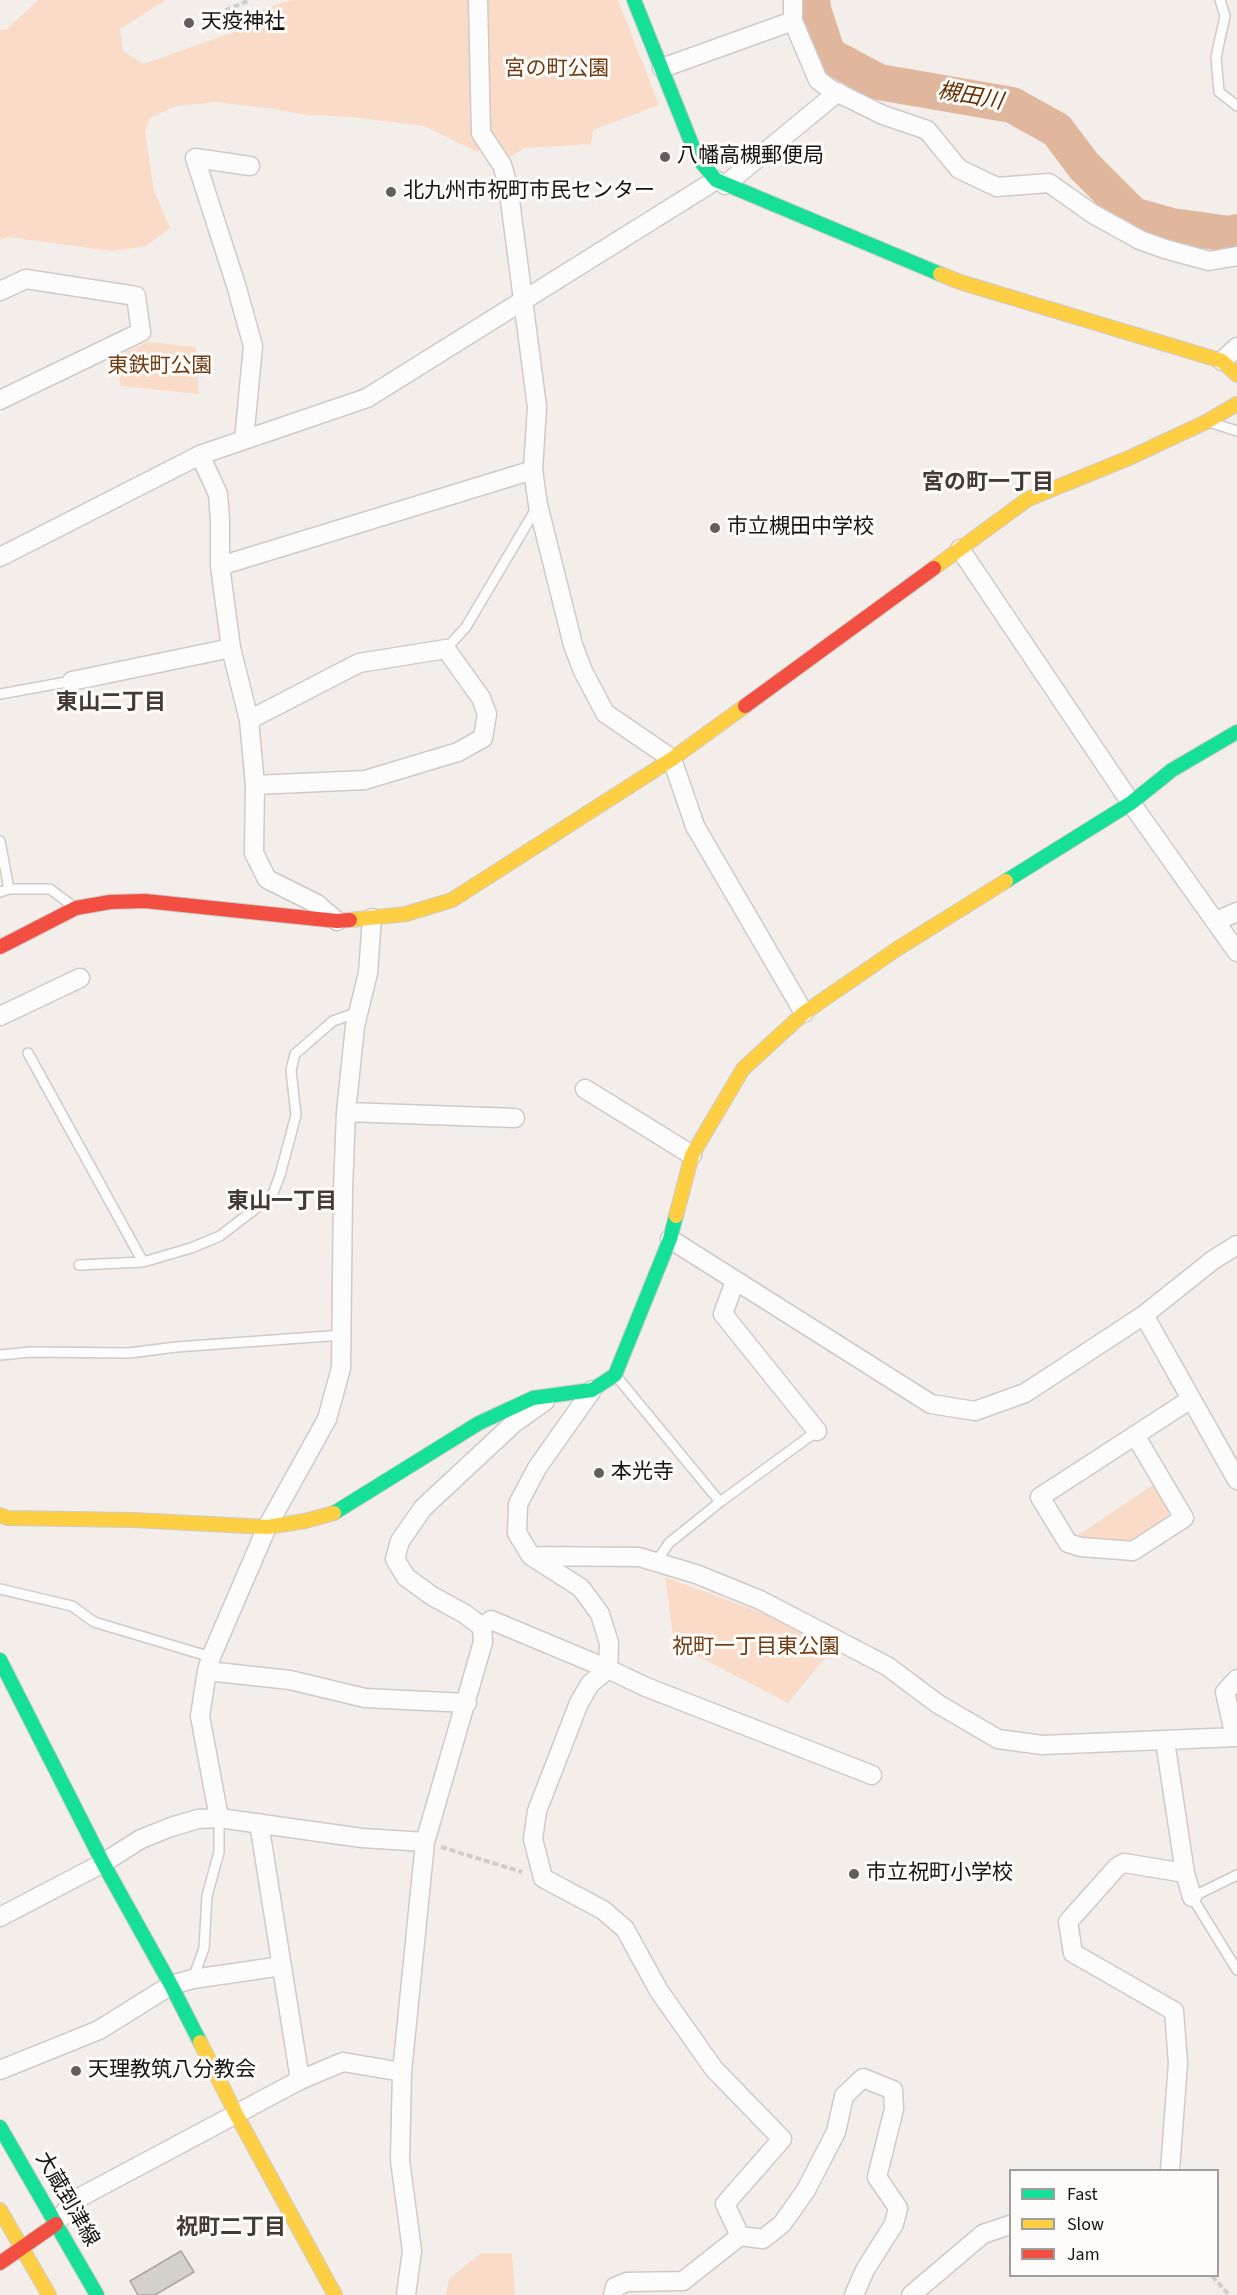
<!DOCTYPE html>
<html>
<head>
<meta charset="utf-8">
<style>
	body { margin:0 }
	#map { position:relative; width:1237px; height:2295px; overflow:hidden; background:#f3eeea; font-family:"Source Sans 3",sans-serif }
	canvas { display:block }
	.legend { position:absolute; left:1009px; top:2169px; width:210px; height:108px; box-sizing:border-box; background:#fefcfa; border:2px solid #a09e9c; margin:0; padding:8px 10px; list-style:none; font-size:18px; color:#14110e }
	.legend li { display:flex; align-items:center; gap:12px; height:30px }
	.legend b { width:30px; border:2px solid #a09e9c }
</style>
</head>
<body>
<div id="map">
<canvas width="1237" height="2295"></canvas>
<ul class="legend">
<li><b style="height:8px;background:#16e098"></b>Fast</li>
<li><b style="height:8px;background:#ffcf43"></b>Slow</li>
<li><b style="height:8px;background:#f24e42"></b>Jam</li>
</ul>
</div>
<script>
const ctx = document.querySelector('canvas').getContext('2d');
ctx.lineJoin = 'round';
function fill(path, color) {
  ctx.fillStyle = color;
  ctx.fill(path, 'evenodd');
}
function poly(rows) {
  const path = new Path2D();
  for (const r of rows) {
    path.moveTo(r[0], r[1]);
    for (let i = 2; i < r.length; i += 2) path.lineTo(r[i], r[i + 1]);
  }
  return path;
}
function strokePath(path, color, width, dash) {
  ctx.strokeStyle = color;
  ctx.lineWidth = width;
  ctx.lineCap = dash ? 'butt' : 'round';
  ctx.setLineDash(dash || []);
  ctx.stroke(path);
}
function write(font, color, halo, rows, align = 'center') {
  ctx.font = font + ' "Source Sans 3","Noto Sans JP",sans-serif';
  ctx.lineWidth = 6;
  ctx.setLineDash([]);
  ctx.textBaseline = 'middle';
  ctx.strokeStyle = halo;
  ctx.fillStyle = color;
  for (const [text, x, y, turn = 0] of rows) {
    ctx.save();
    ctx.translate(x, y);
    ctx.rotate((+turn || 0) * Math.PI / 180);
    ctx.textAlign = isNaN(turn) ? turn : align;
    if (halo) ctx.strokeText(text, 0, 0);
    ctx.fillText(text, 0, 0);
    ctx.restore();
  }
}
fill(poly([
	[38,0,166,0,120,29,123,51,144,64,236,31,247,15,291,0,618,0,659,105,593,130,591,144,524,148,506,160,497,143,477,152,424,126,352,117,308,115,268,108,215,102,176,106,150,118,145,132,154,191,170,228,146,246,112,251,8,237,0,240,0,30,7,29],
	[148,342,196,347,199,394,121,386,113,358],
	[1154,1484,1169,1512,1166,1518,1128,1544,1077,1536],
	[665,1577,765,1614,832,1649,788,1703,688,1651,673,1635],
	[481,2253,512,2253,515,2295,446,2295,449,2279]
]), '#f9dbc8');
strokePath(poly([
	[812,0,813,9,828,55,879,82,1012,105,1057,130,1084,166,1133,215,1172,226,1230,234,1237,232]
]), '#e0b79c', 36);
const building = poly([
	[181,2251,194,2272,155,2295,138,2295,130,2281,181,2251]
]);
fill(building, '#d4d0cc');
strokePath(building, '#aaa6a4', 1.5);
const lane = poly([
	[1220,0,1225,16,1216,57,1219,92,1237,106],
	[1212,423,1237,431],
	[446,649,466,627,537,507],
	[0,694,72,681],
	[0,841,9,889],
	[0,892,9,889,50,889,74,907],
	[28,1053,143,1262],
	[79,1265,143,1262,191,1248,220,1236,272,1196,280,1175,296,1115,291,1070,295,1054,333,1021,358,1012],
	[0,1355,30,1352,129,1353,176,1347,343,1335],
	[617,1377,720,1502],
	[656,1562,669,1543,720,1502,817,1431],
	[0,1589,72,1606,94,1622,211,1657],
	[1237,1875,1192,1897,1237,1970],
	[193,1979,204,1948,207,1896,219,1852,219,1818]
]);
const street = poly([
	[478,0,481,133,502,165,508,185,537,407,533,470,538,505,573,645,583,671,605,713,672,759,695,826,804,1013],
	[793,0,793,21,818,80,830,89,883,115,927,130,959,169,997,187,1049,183,1093,214,1140,240,1165,249,1209,261,1237,256],
	[662,68,793,21],
	[725,185,838,92],
	[0,291,26,279,136,296,141,332,0,400],
	[1222,361,1237,347],
	[244,440,253,346,236,285,195,158,250,166],
	[200,455,218,494,220,520,220,566,231,648,249,720,255,785,254,853,267,879,317,904,337,921],
	[960,549,1131,803,1237,952],
	[0,557,200,455,367,398,716,180],
	[220,566,533,470],
	[72,681,231,648],
	[249,720,359,663,446,649,481,698,487,714,483,738,458,752,365,780,255,785],
	[1216,921,1237,912],
	[0,1016,80,978],
	[585,1089,692,1155],
	[346,1112,515,1118],
	[670,1239,931,1404,975,1411,1025,1393,1144,1315,1213,1260,1237,1245],
	[735,1281,723,1314,817,1431],
	[1144,1315,1237,1480],
	[592,1390,537,1468,518,1504,517,1533,531,1556,581,1588,600,1614,609,1643,608,1669,646,1687,872,1775],
	[1135,1435,1184,1518,1133,1551,1081,1547,1068,1543,1040,1497,1191,1399],
	[531,1556,639,1557,696,1574,760,1600,887,1666,938,1704,998,1739,1042,1745,1237,1737],
	[482,1627,491,1620,608,1669,590,1684,579,1703,537,1811,533,1839,543,1878,603,1910,625,1929,659,1991,714,2069,782,2139,725,2204,740,2236],
	[207,1671,290,1680,365,1698,467,1703],
	[1235,1737,1225,1692,1237,1679],
	[1165,1741,1185,1873,1192,1897],
	[219,1818,200,1716,207,1671,211,1657,267,1527,327,1419,341,1368,343,1189,346,1112,355,1026,368,973,372,918],
	[259,1823,300,2080],
	[0,1917,103,1863,141,1839,171,1827,198,1819,219,1818,362,1838,425,1842],
	[0,2070,99,2030,171,1985,193,1979,282,1966],
	[1170,2170,1178,2063,1174,2011,1073,1953,1068,1922,1117,1867,1124,1863,1185,1873],
	[56,2224,73,2201,300,2080,343,2062,402,2072],
	[406,2295,412,2251,400,2160,402,2072,425,1842,483,1642,482,1627,465,1614,432,1596,406,1577,395,1559,400,1541,423,1508,513,1424,545,1401],
	[613,2295,615,2287,627,2282,683,2281,740,2236,763,2239,782,2224,806,2190,836,2132,844,2096,863,2078,893,2090,894,2109,877,2177,898,2208,894,2224,865,2270,854,2295],
	[911,2295,983,2234,1010,2225]
]);
const fast = poly([
	[634,0,697,157,716,180,940,274],
	[1006,881,1131,803,1172,770,1237,732],
	[334,1513,479,1423,533,1398,592,1390,615,1375,670,1239,676,1216],
	[0,1660,103,1863,171,1985,200,2042],
	[0,2127,97,2295]
]);
const slow = poly([
	[940,274,960,282,1222,361,1237,375],
	[934,568,1028,499,1129,458,1206,422,1237,404],
	[350,920,406,914,452,900,672,759,745,706],
	[676,1216,692,1155,743,1069,804,1013,897,949,1006,881],
	[0,1515,7,1518,133,1520,267,1527,305,1521,334,1513],
	[200,2042,236,2114,335,2295],
	[0,2210,49,2295]
]);
const jam = poly([
	[745,706,934,568],
	[0,947,76,908,110,902,145,901,337,921,350,920],
	[0,2263,56,2224]
]);
strokePath(lane, '#cfcac7', 12);
strokePath(street, '#cfcac7', 21);
strokePath(fast, '#cfcac7', 16);
strokePath(slow, '#cfcac7', 16);
strokePath(jam, '#cfcac7', 16);
strokePath(poly([
	[217,14,250,0],
	[441,1847,522,1872],
	[1212,2276,1229,2295]
]), '#cfcecc', 4, [6, 3]);
strokePath(lane, '#fdfcfc', 9);
strokePath(street, '#fdfcfc', 18);
strokePath(fast, '#16e098', 14);
strokePath(slow, '#ffcf43', 14);
strokePath(jam, '#f24e42', 14);
for (const [x, y, r, color] of [
	[189,23,6,"#625e5b"],
	[665,157,6,"#625e5b"],
	[391,192,6,"#625e5b"],
	[715,528,6,"#625e5b"],
	[599,1473,6,"#625e5b"],
	[854,1874,6,"#625e5b"],
	[76,2071,6,"#625e5b"]
]) {
  const dot = new Path2D();
  dot.arc(x, y, r, 0, 2 * Math.PI);
  ctx.fillStyle = color;
  ctx.fill(dot);
  strokePath(dot, '#fefcfa', 2);
}
write('21px', '#14110e', '#fefcfa', [
	["天疫神社",201,23],
	["八幡高槻郵便局",677,157],
	["北九州市祝町市民センター",403,192],
	["市立槻田中学校",727,528],
	["本光寺",611,1473],
	["市立祝町小学校",866,1874],
	["天理教筑八分教会",88,2071]
], 'left');
write('21px', '#703b10', '#fefcfa', [
	["宮の町公園",557,70],
	["東鉄町公園",160,367],
	["祝町一丁目東公園",756,1648]
]);
write('21px', '#14110e', '#fefcfa', [
	["大蔵到津線",66,2200,60]
]);
write('italic 22px', '#622e00', '#fefcfa', [
	["槻田川",970,98,10]
]);
write('bold 22px', '#423a35', '#fefcfa', [
	["宮の町一丁目",988,484],
	["東山二丁目",111,704],
	["東山一丁目",282,1203],
	["祝町二丁目",231,2229]
]);
</script>
</body>
</html>
